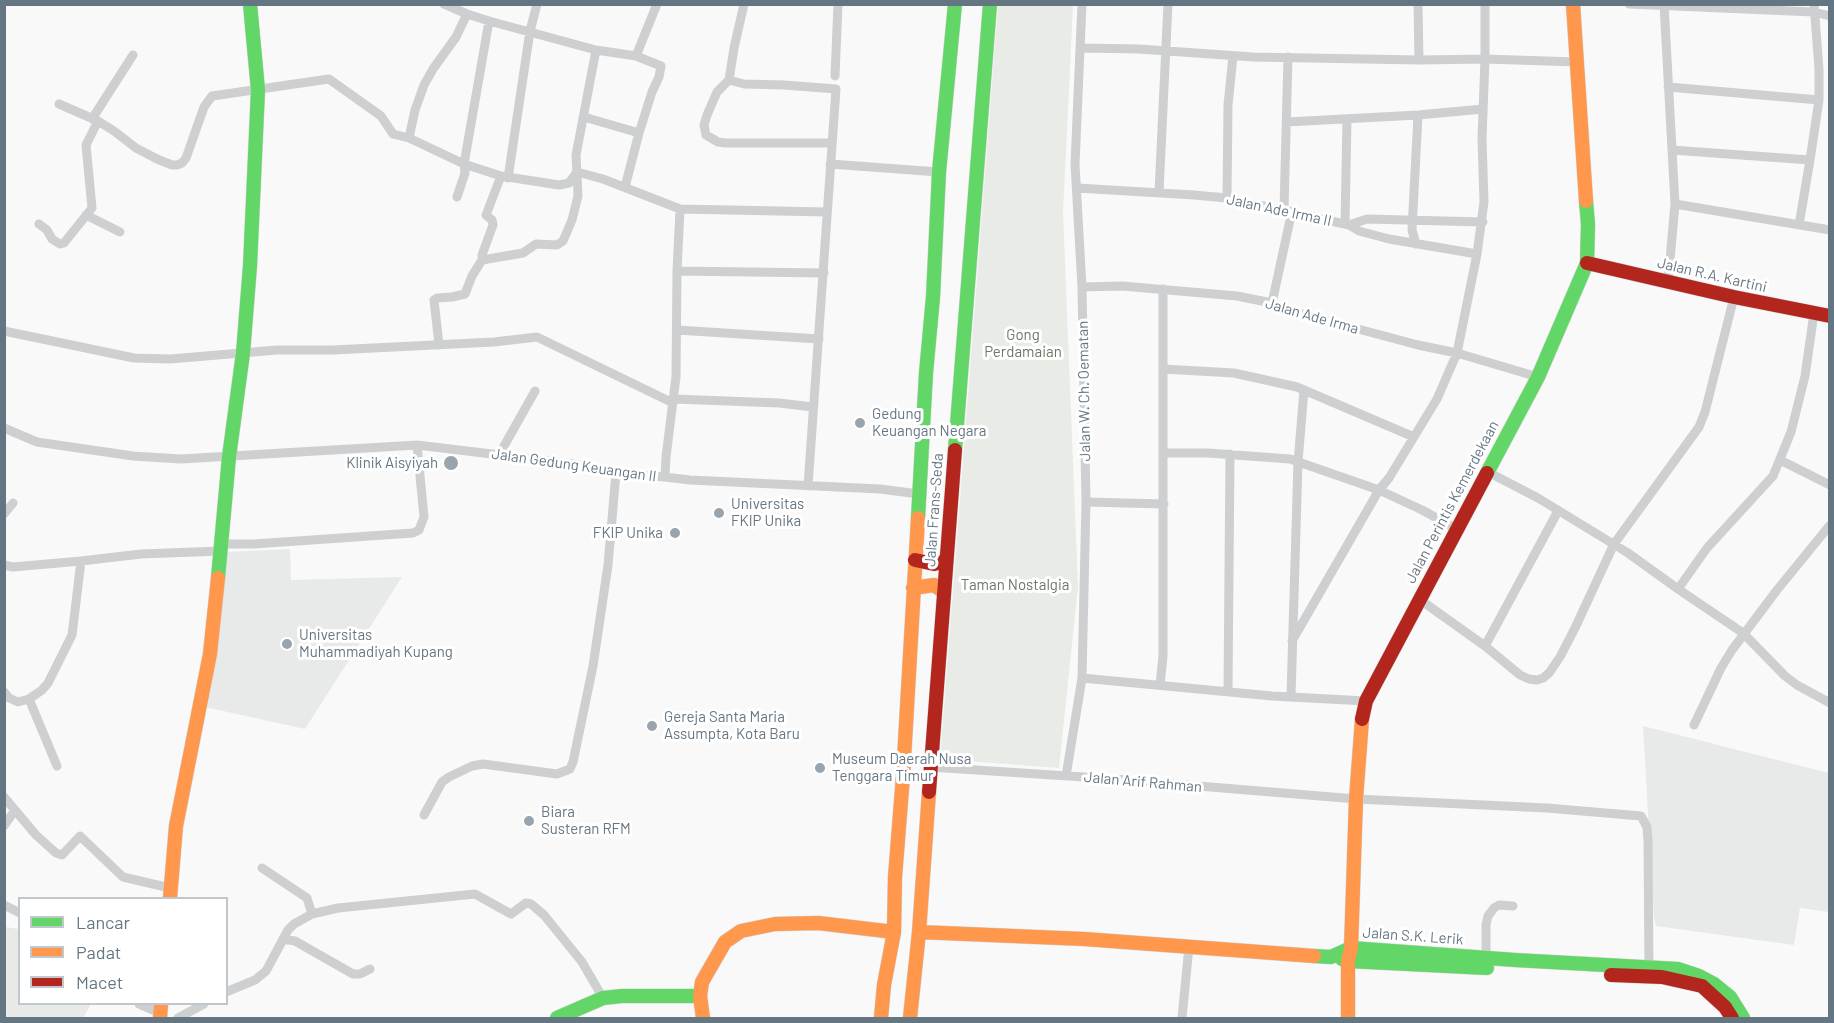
<!DOCTYPE html>
<html>
<head>
<meta charset="utf-8">
<style>
	body { margin:0 }
	#map { position:relative; width:1834px; height:1023px; overflow:hidden; background:#f9f9f9; font-family:Barlow,sans-serif }
	canvas { display:block }
	.frame { position:absolute; inset:0; border:6px solid #657683; pointer-events:none }
	.legend { position:absolute; left:18px; top:897px; width:210px; height:108px; box-sizing:border-box; background:#fff; border:2px solid #c1c8cd; margin:0; padding:8px 10px; list-style:none; font-size:18px; color:#657683 }
	.legend li { display:flex; align-items:center; gap:12px; height:30px }
	.legend b { width:30px; border:2px solid #c1c8cd }
</style>
</head>
<body>
<div id="map">
<canvas width="1834" height="1023"></canvas>
<div class="frame"></div>
<ul class="legend">
<li><b style="height:8px;background:#63d668"></b>Lancar</li>
<li><b style="height:8px;background:#ff974d"></b>Padat</li>
<li><b style="height:8px;background:#b3261e"></b>Macet</li>
</ul>
</div>
<script>
const ctx = document.querySelector('canvas').getContext('2d');
ctx.lineJoin = 'round';
function fill(path, color) {
  ctx.fillStyle = color;
  ctx.fill(path, 'evenodd');
}
function poly(rows) {
  const path = new Path2D();
  for (const r of rows) {
    path.moveTo(r[0], r[1]);
    for (let i = 2; i < r.length; i += 2) path.lineTo(r[i], r[i + 1]);
  }
  return path;
}
function strokePath(path, color, width, dash) {
  ctx.strokeStyle = color;
  ctx.lineWidth = width;
  ctx.lineCap = dash ? 'butt' : 'round';
  ctx.setLineDash(dash || []);
  ctx.stroke(path);
}
function write(font, color, halo, rows, align = 'center') {
  ctx.font = font + ' Barlow,sans-serif';
  ctx.lineWidth = 6;
  ctx.setLineDash([]);
  ctx.textBaseline = 'middle';
  ctx.strokeStyle = halo;
  ctx.fillStyle = color;
  for (const [text, x, y, turn = 0] of rows) {
    ctx.save();
    ctx.translate(x, y);
    ctx.rotate((+turn || 0) * Math.PI / 180);
    ctx.textAlign = isNaN(turn) ? turn : align;
    if (halo) ctx.strokeText(text, 0, 0);
    ctx.fillText(text, 0, 0);
    ctx.restore();
  }
}
fill(poly([
	[290,549,291,580,402,577,305,729,205,707,226,552],
	[1643,726,1829,773,1829,912,1800,908,1794,945,1656,926,1654,917],
	[5,927,19,929,20,1004,91,1004,83,1018,5,1018]
]), '#e8e9e9');
fill(poly([
	[998,5,1073,5,1063,213,1078,587,1059,768,940,759]
]), '#e8ebe6');
const fast = poly([
	[955,450,990,4],
	[1487,473,1538,377,1587,263,1588,224,1586,201],
	[918,518,926,373,933,297,939,172,955,4],
	[218,578,229,457,243,353,250,266,258,90,250,4],
	[1314,956,1331,957,1351,948,1515,960,1678,969,1699,976,1714,984,1730,997,1743,1018],
	[1342,959,1348,961,1487,968],
	[557,1018,603,998,622,996,700,996]
]);
const slow = poly([
	[1573,4,1586,201],
	[913,588,934,585,944,592],
	[170,898,176,826,210,654,218,578],
	[919,932,1084,939,1314,956],
	[160,1018,161,1004],
	[703,1018,700,996,702,982,725,942,741,931,775,924,818,923,894,932],
	[881,1018,884,985,894,932,895,877,903,776,918,518],
	[910,1018,919,932,929,792],
	[1348,1018,1348,961,1351,948,1356,799,1362,719]
]);
const jam = poly([
	[1587,263,1734,297,1830,316],
	[915,560,934,564,946,561],
	[1362,719,1366,701,1487,473],
	[929,792,955,450],
	[1611,975,1662,977,1702,986,1725,1007,1732,1018]
]);
strokePath(fast, '#d5d6d7', 15);
strokePath(slow, '#d5d6d7', 15);
strokePath(jam, '#d5d6d7', 15);
strokePath(poly([
	[444,4,467,14,489,21,596,50,636,56,661,66,659,77,652,92,639,133,625,187],
	[744,4,734,48,729,80,717,92,707,115,704,125,706,135,718,142,725,143,831,143],
	[1418,4,1419,60],
	[1629,4,1814,12,1830,16],
	[1664,4,1675,204,1668,282],
	[1081,48,1139,49,1253,57,1419,60,1485,59,1577,62],
	[636,56,657,4],
	[835,76,838,4],
	[729,80,744,84,784,85,836,89,808,486],
	[1668,87,1819,100],
	[59,104,98,121,114,131,136,148,157,159,172,165,177,165,182,163,186,158,204,107,212,96,329,79,381,116,393,134,409,138,464,164,501,176,559,185,569,183,577,172],
	[584,117,639,133],
	[92,119,133,55],
	[1287,122,1418,115,1483,109],
	[409,138,415,110,424,85,433,69,456,37,467,14],
	[1672,150,1810,160,1819,100,1819,69,1814,4],
	[830,164,939,172],
	[577,172,603,179,680,209,827,212],
	[508,178,530,31,537,4],
	[1077,188,1194,195,1227,198,1349,225,1359,231,1389,239,1477,254],
	[1159,192,1168,4],
	[457,197,465,173,464,164,489,21],
	[1227,198,1228,105,1233,56],
	[1675,204,1830,230],
	[1284,210,1288,57],
	[86,215,120,232],
	[39,224,47,230,52,239,60,244,64,243,92,208,86,145,98,121],
	[1345,224,1347,119],
	[1349,225,1367,219,1483,222],
	[1799,225,1810,160],
	[1416,244,1412,230,1418,115],
	[482,260,523,253,536,244,557,245,563,241,572,220,578,196,576,155,596,50],
	[677,271,824,273],
	[1082,287,1122,286,1237,296,1272,303,1302,314,1418,345,1457,353,1538,377],
	[1272,303,1292,211],
	[677,330,819,339],
	[4,331,134,358,170,359,277,350,333,350,494,342,537,337,673,403],
	[439,345,434,300,437,298,452,297,465,294,472,276,482,260,482,255,493,225,492,220,486,215,501,176],
	[1163,369,1234,373,1297,387,1304,390,1298,462,1291,696],
	[1304,390,1414,437],
	[674,399,779,403,813,407],
	[4,428,37,442,133,456,181,459,417,445,575,464,616,473,665,477,690,480,880,489,919,494],
	[1163,453,1208,453,1290,459,1379,490,1422,510,1457,529],
	[499,455,535,391],
	[1780,460,1830,485],
	[1486,471,1538,498,1628,553,1678,589,1743,633,1785,676,1797,685,1830,703],
	[665,477,666,457,676,377,677,271,680,209],
	[1086,502,1164,504],
	[4,514,13,503],
	[221,544,254,544,413,533,419,530,424,517,417,445],
	[4,565,13,567,81,561,141,554,221,551],
	[1678,589,1707,548,1773,476,1791,432,1805,376,1814,313],
	[1419,599,1485,646,1520,675,1529,679,1537,680,1543,678,1549,673,1560,657,1575,628,1614,544,1699,427,1705,412,1734,297],
	[1292,641,1379,490,1389,478,1437,399,1457,353,1477,254,1484,202,1482,139,1485,59,1485,4],
	[1485,646,1558,511],
	[1082,678,1272,696,1366,701],
	[1160,685,1163,656,1163,289],
	[1228,691,1230,454],
	[4,692,9,698,18,702,29,699,42,690,48,683,72,635,81,561],
	[29,699,57,766],
	[1694,725,1721,668,1732,650,1777,590,1830,525],
	[930,767,1114,779,1356,799,1547,808,1641,816,1647,827,1648,841,1649,971],
	[1066,776,1082,678,1086,502,1082,287,1075,164,1082,4],
	[4,797,36,835,56,853,62,855,80,836,123,877,170,888],
	[424,815,442,782,449,777,472,766,483,764,557,774,570,769,573,762,593,666,608,565,616,473],
	[4,826,15,810],
	[262,868,307,898,312,914],
	[4,905,20,913],
	[283,939,295,941,353,974,360,974,370,969],
	[1486,959,1486,925,1488,916,1494,908,1499,905,1513,906],
	[226,992,255,980,266,971,288,930,294,924,312,914,338,908,475,894,511,914,526,903,531,904,544,915,582,962,603,998],
	[139,1004,160,1013],
	[178,1018,204,1004],
	[1182,1018,1189,946]
]), '#cecfd0', 9);
strokePath(fast, '#63d668', 14);
strokePath(slow, '#ff974d', 14);
strokePath(jam, '#b3261e', 14);
for (const [x, y, r, color] of [
	[860,423,6,"#99a4ac"],
	[451,463,8,"#99a4ac"],
	[719,513,6,"#99a4ac"],
	[675,533,6,"#99a4ac"],
	[287,644,6,"#99a4ac"],
	[652,726,6,"#99a4ac"],
	[820,768,6,"#99a4ac"],
	[529,821,6,"#99a4ac"]
]) {
  const dot = new Path2D();
  dot.arc(x, y, r, 0, 2 * Math.PI);
  ctx.fillStyle = color;
  ctx.fill(dot);
  strokePath(dot, '#fff', 2);
}
write('15px', '#657683', '#fff', [
	["Jalan Ade Irma II",1279,210,12],
	["Jalan R.A. Kartini",1712,275,13],
	["Jalan Ade Irma",1312,316,16],
	["Jalan W. Ch. Oematan",1084,391,-91],
	["Jalan Gedung Keuangan II",574,465,8],
	["Jalan Perintis Kemerdekaan",1452,502,-62],
	["Jalan Frans-Seda",934,510,-86],
	["Jalan Arif Rahman",1143,782,5],
	["Jalan S.K. Lerik",1413,936,4]
]);
write('15px', '#687a64', '#fff', [
	["Gong",1023,335],
	["Perdamaian",1023,352],
	["Taman Nostalgia",1015,585]
]);
write('15px', '#657683', '#fff', [
	["Gedung",872,414],
	["Keuangan Negara",872,431],
	["Klinik Aisyiyah",438,463,"right"],
	["Universitas",731,504],
	["FKIP Unika",731,521],
	["FKIP Unika",663,533,"right"],
	["Universitas",299,635],
	["Muhammadiyah Kupang",299,652],
	["Gereja Santa Maria",664,717],
	["Assumpta, Kota Baru",664,734],
	["Museum Daerah Nusa",832,759],
	["Tenggara Timur",832,776],
	["Biara",541,812],
	["Susteran RFM",541,829]
], 'left');
</script>
</body>
</html>
